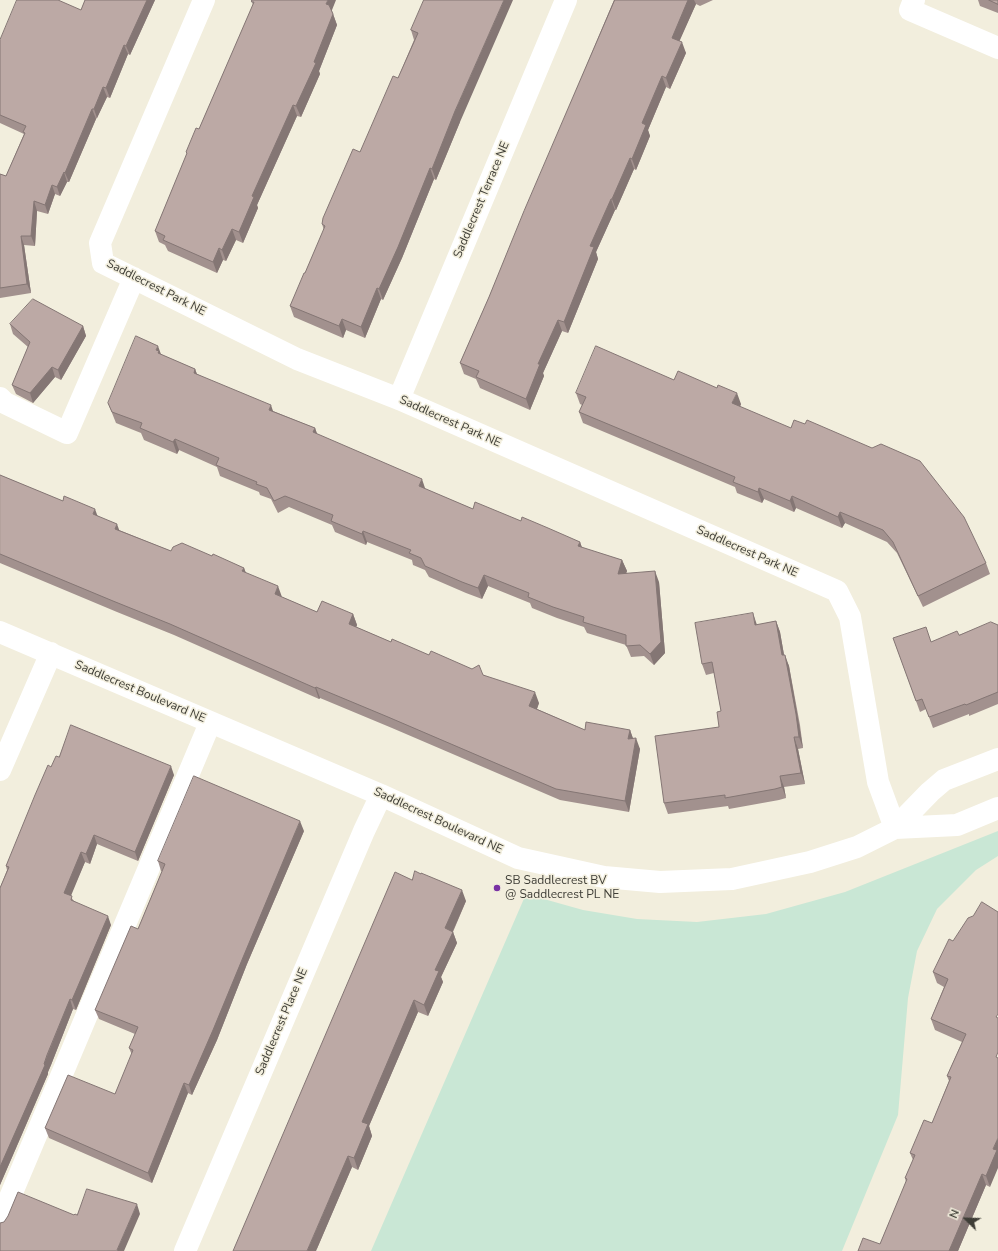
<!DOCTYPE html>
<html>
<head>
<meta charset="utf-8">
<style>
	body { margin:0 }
	#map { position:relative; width:998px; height:1251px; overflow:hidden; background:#f2eedd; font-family:"Nunito Sans",sans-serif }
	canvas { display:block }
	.north { position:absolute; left:946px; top:1199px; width:40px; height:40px; -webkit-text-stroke:3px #f2eedd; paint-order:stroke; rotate:293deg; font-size:11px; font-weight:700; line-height:16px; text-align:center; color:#3e3d36 }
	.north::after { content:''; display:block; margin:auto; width:14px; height:18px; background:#3e3d36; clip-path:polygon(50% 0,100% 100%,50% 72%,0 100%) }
</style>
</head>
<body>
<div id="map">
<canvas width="998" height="1251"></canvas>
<div class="north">N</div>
</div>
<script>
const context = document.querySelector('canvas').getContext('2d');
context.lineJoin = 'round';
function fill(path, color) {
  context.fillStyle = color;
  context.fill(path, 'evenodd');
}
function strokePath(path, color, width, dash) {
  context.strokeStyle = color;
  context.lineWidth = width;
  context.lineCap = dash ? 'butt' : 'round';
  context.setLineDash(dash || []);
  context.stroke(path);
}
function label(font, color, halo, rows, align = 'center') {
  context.font = font + ' "Nunito Sans",sans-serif';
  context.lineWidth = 3;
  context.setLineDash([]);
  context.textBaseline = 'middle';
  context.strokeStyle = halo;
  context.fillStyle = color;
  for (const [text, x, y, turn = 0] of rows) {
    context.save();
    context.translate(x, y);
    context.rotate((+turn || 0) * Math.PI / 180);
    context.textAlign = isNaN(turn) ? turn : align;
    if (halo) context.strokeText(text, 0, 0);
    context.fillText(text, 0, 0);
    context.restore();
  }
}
fill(new Path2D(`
	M 998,831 L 998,856 L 976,870 L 937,909 L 917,951 L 908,998 L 898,1115 L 842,1251 L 371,1251 L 526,894 L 583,910 L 637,919 L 697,922 L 766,914 L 845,892 Z`), '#c9e7d5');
strokePath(new Path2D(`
	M 204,0 L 100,243 L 103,263 L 297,359 L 399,399 L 837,591 L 850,617 L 878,782 L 895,828
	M 914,0 L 910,10 L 998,48
	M 0,398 L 5,403 L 67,433 L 134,278
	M 399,399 L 566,0
	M 0,632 L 381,795 L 518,858 L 604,877 L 660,882 L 732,879 L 810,862 L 857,847 L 895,828 L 930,792 L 944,780 L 998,759
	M 0,770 L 51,653
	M 895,828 L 957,825 L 998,808
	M 0,1221 L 210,723
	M 185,1251 L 364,831 L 381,795`), '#fff', 22);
fill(new Path2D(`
	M 85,0 L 155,0 L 130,55 L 128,54 L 110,98 L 107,97 L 97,118 L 96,119 L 69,182 L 67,182 L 60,196 L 55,194 L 48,214 L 37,211 L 35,246 L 24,245 L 31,293 L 0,298 L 0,174 L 6,176 L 24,134 L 0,123 L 0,40 L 81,10 Z
	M 424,0 L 460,122 L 436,180 L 434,179 L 402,258 L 383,300 L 381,299 L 365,338 L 346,330 L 343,338 L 294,317 L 290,306 L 305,273 L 324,230 L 322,224 L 360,152 L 398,78 L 414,40 L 411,30 Z
	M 614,0 L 713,0 L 700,6 L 696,4 L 679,41 L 686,53 L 670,89 L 666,87 L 648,130 L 650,136 L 636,170 L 634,169 L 616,210 L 615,210 L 596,252 L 598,259 L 568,333 L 562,331 L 543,373 L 544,376 L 530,410 L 480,388 L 476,379 L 464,374 L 460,363 L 489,297 Z
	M 978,0 L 998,0 L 998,13 L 980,6 Z
	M 252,2 L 332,11 L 337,25 L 319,71 L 320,74 L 301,117 L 297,116 L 257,205 L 258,208 L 243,243 L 236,240 L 226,261 L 223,260 L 217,273 L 168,251 L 165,245 L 159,242 L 155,231 L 187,154 L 186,152 L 199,129 L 253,5 Z
	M 10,324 L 83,326 L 86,336 L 61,380 L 55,377 L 33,403 L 16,394 L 12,385 L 28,347 L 13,334 Z
	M 162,355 L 195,369 L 197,374 L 273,411 L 315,428 L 317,434 L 425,489 L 473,509 L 521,521 L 580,542 L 582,548 L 622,560 L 627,571 L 626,573 L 659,582 L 665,653 L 654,665 L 644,656 L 631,657 L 626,645 L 587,633 L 584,627 L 557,618 L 532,608 L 530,603 L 488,586 L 482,599 L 466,593 L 429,577 L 425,570 L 413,565 L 412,560 L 367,542 L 366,545 L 335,532 L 332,525 L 289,507 L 278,513 L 271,499 L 260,495 L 259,492 L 220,476 L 217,467 L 179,450 L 177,454 L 144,440 L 141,433 L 116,423 L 108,403 Z
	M 674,380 L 741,404 L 740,407 L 986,563 L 990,574 L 923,607 L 897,553 L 887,542 L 845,523 L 842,528 L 796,508 L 794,512 L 764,499 L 762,503 L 737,493 L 735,487 L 583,423 L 579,412 L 582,405 L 580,404 L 576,393 Z
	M 0,475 L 98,516 L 119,530 L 171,551 L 212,556 L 244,568 L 246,573 L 282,597 L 317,612 L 353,614 L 357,625 L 356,627 L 391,642 L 429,655 L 483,675 L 539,703 L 537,709 L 585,730 L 630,730 L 633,739 L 640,749 L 629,812 L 560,800 L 392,728 L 320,698 L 319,699 L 174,635 L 117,612 L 0,563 Z
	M 776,621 L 780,632 L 784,655 L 789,666 L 800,725 L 803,748 L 798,749 L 805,784 L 784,787 L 786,798 L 779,800 L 729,809 L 728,806 L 668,814 L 664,803 L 719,727 L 721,711 L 714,673 L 706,675 L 702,664 L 757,625 Z
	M 998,625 L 998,704 L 969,716 L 969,714 L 933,728 L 926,709 L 920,712 L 893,638 L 931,642 Z
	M 59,757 L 174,775 L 138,861 L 97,844 L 90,864 L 85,862 L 70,896 L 74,901 L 111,925 L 76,1010 L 73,1009 L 51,1065 L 48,1072 L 48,1074 L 0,1185 L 0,888 L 7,870 L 6,866 L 51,767 Z
	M 304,831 L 247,964 L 217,1040 L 192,1095 L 188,1093 L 152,1183 L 49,1138 L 45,1128 L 115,1094 L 132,1055 L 129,1048 L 135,1034 L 99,1019 L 95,1010 L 138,929 L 162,871 L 161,871 L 158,861 Z
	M 412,880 L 466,901 L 453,932 L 457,943 L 441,977 L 443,982 L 428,1016 L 418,1012 L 369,1126 L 372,1136 L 358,1170 L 352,1167 L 316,1251 Z
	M 953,941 L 990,1187 L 986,1185 L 958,1251 L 858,1251 L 880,1244 L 906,1182 L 905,1178 L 913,1160 L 910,1153 L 932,1123 L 949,1081 L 947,1076 L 962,1042 L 935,1030 L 931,1019 L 944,987 L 937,983 L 933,972 Z`), '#a2918e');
fill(new Path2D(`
	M 147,0 L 155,0 L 130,55 L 126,46 Z
	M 328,0 L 336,0 L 330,15 L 326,4 Z
	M 504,0 L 513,0 L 460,122 L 436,180 L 432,169 L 455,111 Z
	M 688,0 L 694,0 L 696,4 L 676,49 L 672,38 Z
	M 333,14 L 337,25 L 319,71 L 320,74 L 301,117 L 296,106 Z
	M 682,42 L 686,53 L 670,89 L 666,78 Z
	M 124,45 L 128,54 L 110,98 L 106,88 Z
	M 662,76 L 666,87 L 648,130 L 650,136 L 636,170 L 632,159 L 642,123 Z
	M 103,87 L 107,97 L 97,118 L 94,109 Z
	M 293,105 L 297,116 L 257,205 L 258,208 L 243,243 L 239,232 L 252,196 Z
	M 92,109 L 96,119 L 69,182 L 65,173 Z
	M 630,158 L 634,169 L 616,210 L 612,199 Z
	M 430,168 L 434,179 L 402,258 L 383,300 L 379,289 Z
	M 64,172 L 67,182 L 60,196 L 57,187 Z
	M 52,185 L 55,194 L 48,214 L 45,205 Z
	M 611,199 L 615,210 L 596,252 L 598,259 L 568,333 L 564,322 L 590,246 Z
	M 34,201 L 37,211 L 35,246 L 31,236 Z
	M 232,229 L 236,240 L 226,261 L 222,250 Z
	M 21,236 L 24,245 L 31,293 L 27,284 Z
	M 219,248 L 223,260 L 217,273 L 213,262 Z
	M 377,288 L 381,299 L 365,338 L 361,327 Z
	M 342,319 L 346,330 L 343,338 L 339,326 Z
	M 558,320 L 562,331 L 543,373 L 544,376 L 530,410 L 526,399 L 538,364 Z
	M 83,326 L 86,336 L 61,380 L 58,370 Z
	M 158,346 L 162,357 L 162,359 L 156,350 Z
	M 52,367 L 55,377 L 33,403 L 30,393 Z
	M 195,369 L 199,380 L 194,373 Z
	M 737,393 L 741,404 L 736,415 L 732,403 Z
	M 271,405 L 275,417 L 269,410 Z
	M 315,428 L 319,439 L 313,432 Z
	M 175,439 L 179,450 L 177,454 L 173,442 Z
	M 422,479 L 426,491 L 419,486 Z
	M 759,488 L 764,499 L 762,503 L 758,492 Z
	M 792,496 L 796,508 L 794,512 L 790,501 Z
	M 95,509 L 99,520 L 93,514 Z
	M 840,512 L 845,523 L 842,528 L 838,517 Z
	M 117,524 L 121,535 L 115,529 Z
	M 363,531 L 367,542 L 366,545 L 362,534 Z
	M 580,542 L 584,553 L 578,546 Z
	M 622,560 L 627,571 L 622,585 L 618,574 Z
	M 244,568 L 248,579 L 242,571 Z
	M 655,571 L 659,582 L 665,653 L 654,665 L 650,654 Z
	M 484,575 L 488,586 L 482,599 L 478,588 Z
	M 278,586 L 282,597 L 275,594 Z
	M 753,613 L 757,625 L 759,636 L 755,625 Z
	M 353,614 L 357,625 L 353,635 L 349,624 Z
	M 776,621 L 780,632 L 786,666 L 782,655 Z
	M 785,655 L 789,666 L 803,748 L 799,737 Z
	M 316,687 L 320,698 L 319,699 L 315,688 Z
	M 535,692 L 539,703 L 534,717 L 529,706 Z
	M 630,730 L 634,741 L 628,739 Z
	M 794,737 L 798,749 L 805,784 L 801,773 Z
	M 636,738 L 640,749 L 629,812 L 625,801 Z
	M 171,766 L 174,775 L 138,861 L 135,852 Z
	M 780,776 L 784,787 L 786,798 L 782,787 Z
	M 300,821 L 304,831 L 247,964 L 217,1040 L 192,1095 L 189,1085 Z
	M 94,835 L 97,844 L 90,864 L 86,854 Z
	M 81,852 L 85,862 L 68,903 L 64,893 Z
	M 462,890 L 466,901 L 452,933 L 453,932 L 457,943 L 441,977 L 443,982 L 428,1016 L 424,1005 L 435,970 L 445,928 Z
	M 108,916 L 111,925 L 76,1010 L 72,1000 Z
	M 70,999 L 73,1009 L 51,1065 L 48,1072 L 48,1074 L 0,1185 L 0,1167 L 44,1064 Z
	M 414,1000 L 418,1012 L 369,1126 L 372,1136 L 358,1170 L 354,1158 L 362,1122 Z
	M 184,1083 L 188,1093 L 152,1183 L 148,1173 Z
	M 998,1138 L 998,1168 L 990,1187 L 986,1176 L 993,1149 Z
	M 348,1156 L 352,1167 L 316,1251 L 307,1251 Z
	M 982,1174 L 986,1185 L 958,1251 L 949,1251 Z
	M 137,1204 L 140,1214 L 124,1251 L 118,1251 L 117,1250 Z`), '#847674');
const building = new Path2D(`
	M 17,0 L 58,0 L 81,10 L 85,0 L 147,0 L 126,46 L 124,45 L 106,88 L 103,87 L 94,109 L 92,109 L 65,173 L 64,172 L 57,187 L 52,185 L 45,205 L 34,201 L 31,236 L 21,236 L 27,284 L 0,288 L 0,174 L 6,176 L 25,133 L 23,132 L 26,126 L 0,115 L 0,40 Z
	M 252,0 L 328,0 L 326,4 L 329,5 L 333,14 L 314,62 L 316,63 L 296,106 L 293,105 L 252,196 L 254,197 L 239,232 L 232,229 L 222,250 L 219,248 L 213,262 L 163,240 L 165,236 L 155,231 L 187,153 L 186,152 L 196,128 L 199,129 L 254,2 L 252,2 Z
	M 424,0 L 504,0 L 455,111 L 432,169 L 430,168 L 398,247 L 379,289 L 377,288 L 361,327 L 342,319 L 339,326 L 290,306 L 304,273 L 305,273 L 325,226 L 322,224 L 323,218 L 353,149 L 360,152 L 393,76 L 398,78 L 418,33 L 411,30 Z
	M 615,0 L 688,0 L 672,38 L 682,42 L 666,78 L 662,76 L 642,123 L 646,125 L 632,159 L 630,158 L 612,199 L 611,199 L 590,246 L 594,247 L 564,322 L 558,320 L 538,364 L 540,364 L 526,399 L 476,377 L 479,371 L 460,363 L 489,297 L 524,211 Z
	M 989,0 L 998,0 L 998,4 Z
	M 33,299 L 83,326 L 58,370 L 52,367 L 30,393 L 12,385 L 30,342 L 10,324 Z
	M 136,336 L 158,346 L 156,350 L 159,351 L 158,353 L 195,369 L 194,373 L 271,405 L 269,410 L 315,428 L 313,432 L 422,479 L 419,486 L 473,509 L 475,502 L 521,521 L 522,517 L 548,528 L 580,542 L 578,546 L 622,560 L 618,574 L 655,571 L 661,642 L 650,654 L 640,645 L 626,646 L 626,635 L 583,622 L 584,617 L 553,607 L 528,597 L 529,593 L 484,575 L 478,588 L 462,582 L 425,566 L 421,558 L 409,553 L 411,550 L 363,531 L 362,534 L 331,521 L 333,515 L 285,496 L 274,501 L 267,488 L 256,484 L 257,482 L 216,465 L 219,458 L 175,439 L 173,442 L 140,428 L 142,423 L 112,412 L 108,403 Z
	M 596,346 L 674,380 L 678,371 L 717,388 L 718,385 L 737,393 L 732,403 L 791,428 L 794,420 L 805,424 L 807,420 L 872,448 L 881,444 L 920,461 L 964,517 L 986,563 L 918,596 L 893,542 L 883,530 L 840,512 L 838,517 L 792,496 L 790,501 L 759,488 L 758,492 L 733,482 L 735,477 L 579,412 L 586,397 L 576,393 Z
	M 0,475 L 63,501 L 64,496 L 95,509 L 93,514 L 117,524 L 115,529 L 171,551 L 173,547 L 182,543 L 212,556 L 213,554 L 244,568 L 242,571 L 278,586 L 275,594 L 317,612 L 322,601 L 353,614 L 349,624 L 391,642 L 392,639 L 429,655 L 431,651 L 472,669 L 479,665 L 483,675 L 535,692 L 529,706 L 585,730 L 586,722 L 630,730 L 628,739 L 636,738 L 625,801 L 556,789 L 388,717 L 316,687 L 315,688 L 170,624 L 113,601 L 0,554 Z
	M 753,613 L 755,625 L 776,621 L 782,655 L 785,655 L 796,714 L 799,737 L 794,737 L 801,773 L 780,776 L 782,787 L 775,789 L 725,798 L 725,795 L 664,803 L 655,736 L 719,727 L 717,712 L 721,711 L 712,662 L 702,664 L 695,623 Z
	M 991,622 L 998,625 L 998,692 L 966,705 L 965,704 L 929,717 L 922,699 L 916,701 L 893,638 L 926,627 L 931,642 L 957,631 L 959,635 Z
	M 71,725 L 171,766 L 135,852 L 94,835 L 86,854 L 81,852 L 64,893 L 72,896 L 71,900 L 108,916 L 72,1000 L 70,999 L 47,1055 L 44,1064 L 45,1065 L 0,1167 L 0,888 L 9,867 L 6,866 L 35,795 L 48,765 L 51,767 L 56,756 L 59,757 Z
	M 194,776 L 300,821 L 244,955 L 213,1030 L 189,1085 L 184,1083 L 148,1173 L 45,1128 L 68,1075 L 115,1094 L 133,1050 L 129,1048 L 138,1027 L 95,1010 L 131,926 L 138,929 L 165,864 L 158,861 Z
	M 415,871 L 421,874 L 421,873 L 462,890 L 445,928 L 453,932 L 435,970 L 439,971 L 424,1005 L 414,1000 L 362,1122 L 368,1124 L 354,1158 L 348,1156 L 307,1251 L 233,1251 L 395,872 L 412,880 Z
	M 982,902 L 998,912 L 998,1014 L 996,1017 L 998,1018 L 998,1052 L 996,1057 L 998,1058 L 998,1138 L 993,1149 L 997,1150 L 986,1176 L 982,1174 L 949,1251 L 858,1251 L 863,1238 L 880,1244 L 907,1179 L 905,1178 L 915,1155 L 910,1153 L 924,1120 L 932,1123 L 951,1077 L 947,1076 L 966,1034 L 931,1019 L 948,979 L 933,972 L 949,939 L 953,941 L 968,918 L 973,916 Z
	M 87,1189 L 137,1204 L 117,1250 L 120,1251 L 0,1251 L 0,1223 L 4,1222 L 8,1216 L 18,1192 L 74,1215 L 75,1214 L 77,1215 Z`);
fill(building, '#bca9a5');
strokePath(building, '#847674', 1);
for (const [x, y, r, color] of [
	[497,888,4,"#7931a4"]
]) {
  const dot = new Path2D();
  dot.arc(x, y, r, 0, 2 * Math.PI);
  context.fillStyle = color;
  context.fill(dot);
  strokePath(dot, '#f2eedd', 1.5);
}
label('12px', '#3e3d36', '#f2eedd', [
	["Saddlecrest Terrace NE",482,200,-67],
	["Saddlecrest Park NE",156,288,27],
	["Saddlecrest Park NE",450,422,24],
	["Saddlecrest Park NE",747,552,24],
	["Saddlecrest Boulevard NE",140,692,23],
	["Saddlecrest Boulevard NE",438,821,25],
	["Saddlecrest Place NE",282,1022,-67]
]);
label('12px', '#3e3d36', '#f2eedd', [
	["SB Saddlecrest BV",505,881],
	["@ Saddlecrest PL NE",505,895]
], 'left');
</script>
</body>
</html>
